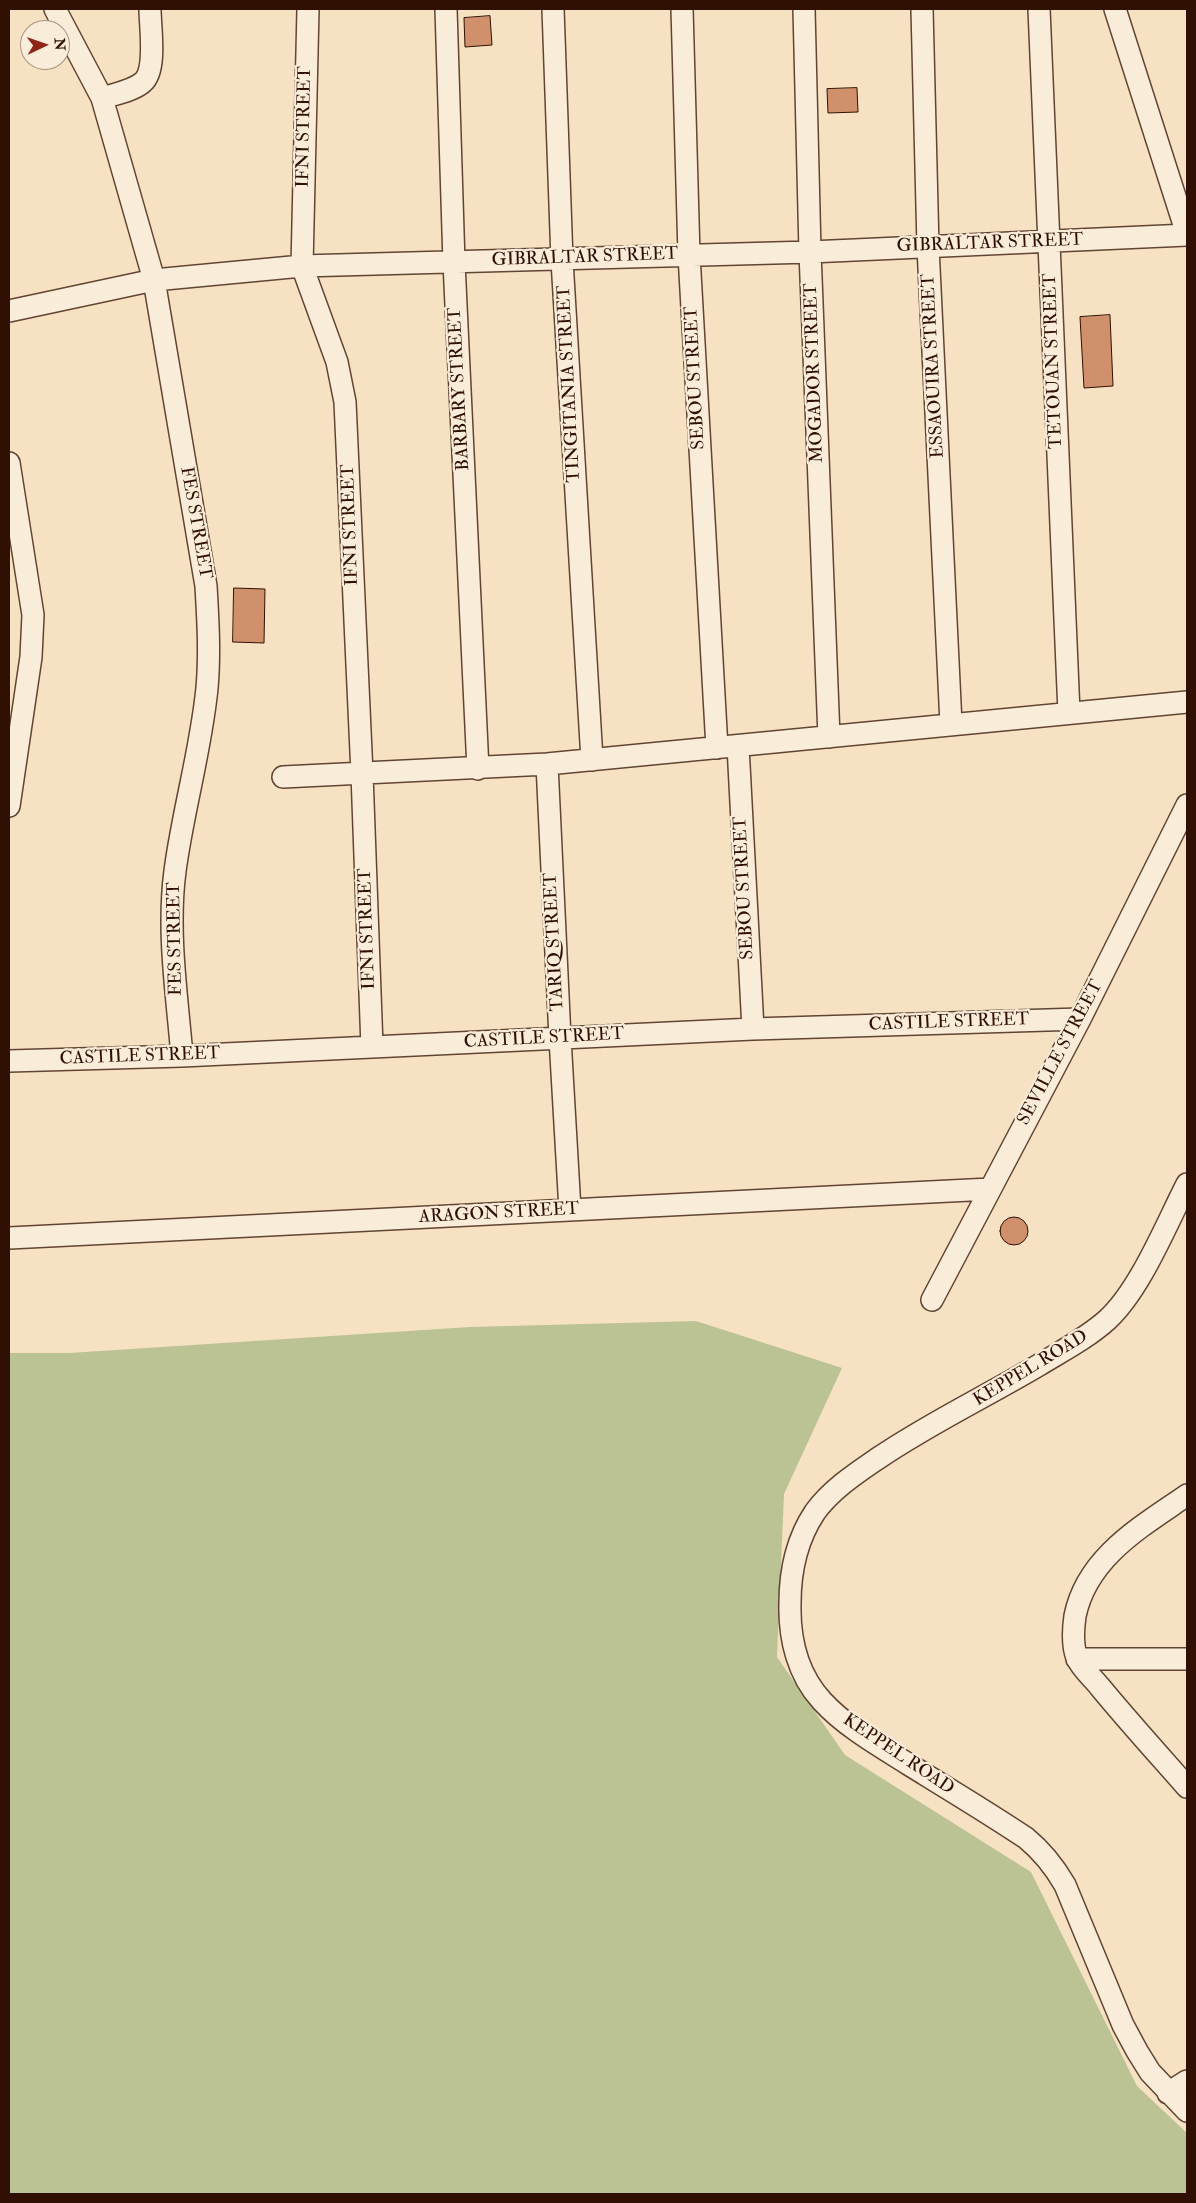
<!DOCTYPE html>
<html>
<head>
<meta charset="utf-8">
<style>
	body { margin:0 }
	#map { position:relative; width:1196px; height:2203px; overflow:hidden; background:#f6e2c3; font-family:"IM FELL Double Pica",serif }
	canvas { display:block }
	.frame { position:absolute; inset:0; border:10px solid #301002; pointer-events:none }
	.north { position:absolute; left:20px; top:20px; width:50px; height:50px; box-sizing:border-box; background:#f9ecd8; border:1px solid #a99482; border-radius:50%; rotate:87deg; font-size:14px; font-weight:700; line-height:20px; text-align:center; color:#301002 }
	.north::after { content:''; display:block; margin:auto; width:18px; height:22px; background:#8f2418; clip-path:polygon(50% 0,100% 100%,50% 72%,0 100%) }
</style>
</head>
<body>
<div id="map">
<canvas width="1196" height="2203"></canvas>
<div class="frame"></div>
<div class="north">N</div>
</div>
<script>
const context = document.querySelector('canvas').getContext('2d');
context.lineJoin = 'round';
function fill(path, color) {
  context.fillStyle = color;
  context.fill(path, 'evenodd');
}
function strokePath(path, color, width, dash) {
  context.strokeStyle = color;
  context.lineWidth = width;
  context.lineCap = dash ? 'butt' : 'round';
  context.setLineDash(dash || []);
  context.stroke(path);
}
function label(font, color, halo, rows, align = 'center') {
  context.font = font + ' "IM FELL Double Pica",serif';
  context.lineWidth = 4.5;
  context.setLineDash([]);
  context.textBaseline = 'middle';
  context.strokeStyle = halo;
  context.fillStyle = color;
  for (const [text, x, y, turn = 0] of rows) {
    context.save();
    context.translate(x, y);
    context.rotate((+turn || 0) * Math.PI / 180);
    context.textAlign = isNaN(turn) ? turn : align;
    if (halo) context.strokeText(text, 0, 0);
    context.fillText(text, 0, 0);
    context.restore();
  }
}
fill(new Path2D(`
	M 696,1321 L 842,1368 L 784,1494 L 777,1657 L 845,1755 L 1031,1872 L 1137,2086 L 1187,2133 L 1187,2194 L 9,2194 L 9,1353 L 69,1353 L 470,1327 Z`), '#bbc395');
const building = new Path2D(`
	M 490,16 L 492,45 L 465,47 L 464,18 Z
	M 857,88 L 858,112 L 828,113 L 827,89 Z
	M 1110,315 L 1113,386 L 1084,388 L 1080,317 Z
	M 234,588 L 265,589 L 264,643 L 233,642 Z
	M1000 1231a14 14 0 1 1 28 0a14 14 0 1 1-28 0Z`);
fill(building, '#d0906b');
strokePath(building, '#301002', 1);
const minor = new Path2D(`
	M 55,9 L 102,98 L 154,280 L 206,586 C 208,620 210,654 207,688 C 201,750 183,810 175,871 C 167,932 177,995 182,1056
	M 308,9 L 302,266 L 337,362 L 345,402 L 362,774 L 372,1047
	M 446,9 L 454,263 L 478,769
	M 553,9 L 562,260 L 592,760
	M 682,9 L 689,255 L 717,748
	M 804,9 L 810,252 L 829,737
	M 922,9 L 928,247 L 951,724
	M 1039,9 L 1069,713
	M 1115,9 L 1187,234
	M 102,98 C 114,94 133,91 143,82 C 157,70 150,27 150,9
	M 9,311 L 154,280 L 302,266 L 810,252 L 1187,235
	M 9,463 L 33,615 L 31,657 L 9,806
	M 738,746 L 753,1029
	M 547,764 L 560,1038 L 570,1210
	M 283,777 L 547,764 L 1187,702
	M 9,1061 L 182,1056 L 753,1029 L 1080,1019
	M 1187,1184 C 1166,1225 1140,1290 1107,1320 C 1087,1338 1062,1351 1039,1365 C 985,1397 928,1424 877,1459 C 855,1474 831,1490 815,1512 C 797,1539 790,1571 790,1603 C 789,1639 798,1675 822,1701 C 846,1727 878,1745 908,1764 C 947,1788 987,1812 1026,1838 C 1043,1852 1054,1866 1065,1885 L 1123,2025 L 1137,2051 L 1150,2072 L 1187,2111
	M 9,1238 L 990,1189
	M 932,1300 L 1080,1019 L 1187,805
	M 1187,1495 C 1141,1527 1087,1557 1075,1616 C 1073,1630 1072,1645 1077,1658 C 1081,1668 1093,1678 1100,1687 C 1128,1721 1158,1754 1187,1787
	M 1077,1659 L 1187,1659
	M 1168,2093 L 1187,2081`);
strokePath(minor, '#624432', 24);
strokePath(minor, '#f9ecd8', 21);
label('18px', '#301002', '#f9ecd8', [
	["IFNI STREET",305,127,-89],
	["GIBRALTAR STREET",990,244,-2],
	["GIBRALTAR STREET",585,258,-2],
	["TETOUAN STREET",1054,361,-92],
	["ESSAOUIRA STREET",934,366,-93],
	["MOGADOR STREET",815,373,-92],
	["SEBOU STREET",696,378,-93],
	["TINGITANIA STREET",570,384,-93],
	["BARBARY STREET",460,389,-93],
	["FES STREET",195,523,80],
	["IFNI STREET",351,525,-92],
	["SEBOU STREET",745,888,-93],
	["IFNI STREET",368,929,-92],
	["FES STREET",176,939,-91],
	["TARIQ STREET",555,942,-93],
	["CASTILE STREET",949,1023,-2],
	["CASTILE STREET",544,1039,-3],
	["SEVILLE STREET",1061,1053,-62],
	["CASTILE STREET",140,1057,-2],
	["ARAGON STREET",499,1214,-3],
	["KEPPEL ROAD",1031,1369,-31],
	["KEPPEL ROAD",898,1755,34]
]);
</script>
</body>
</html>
